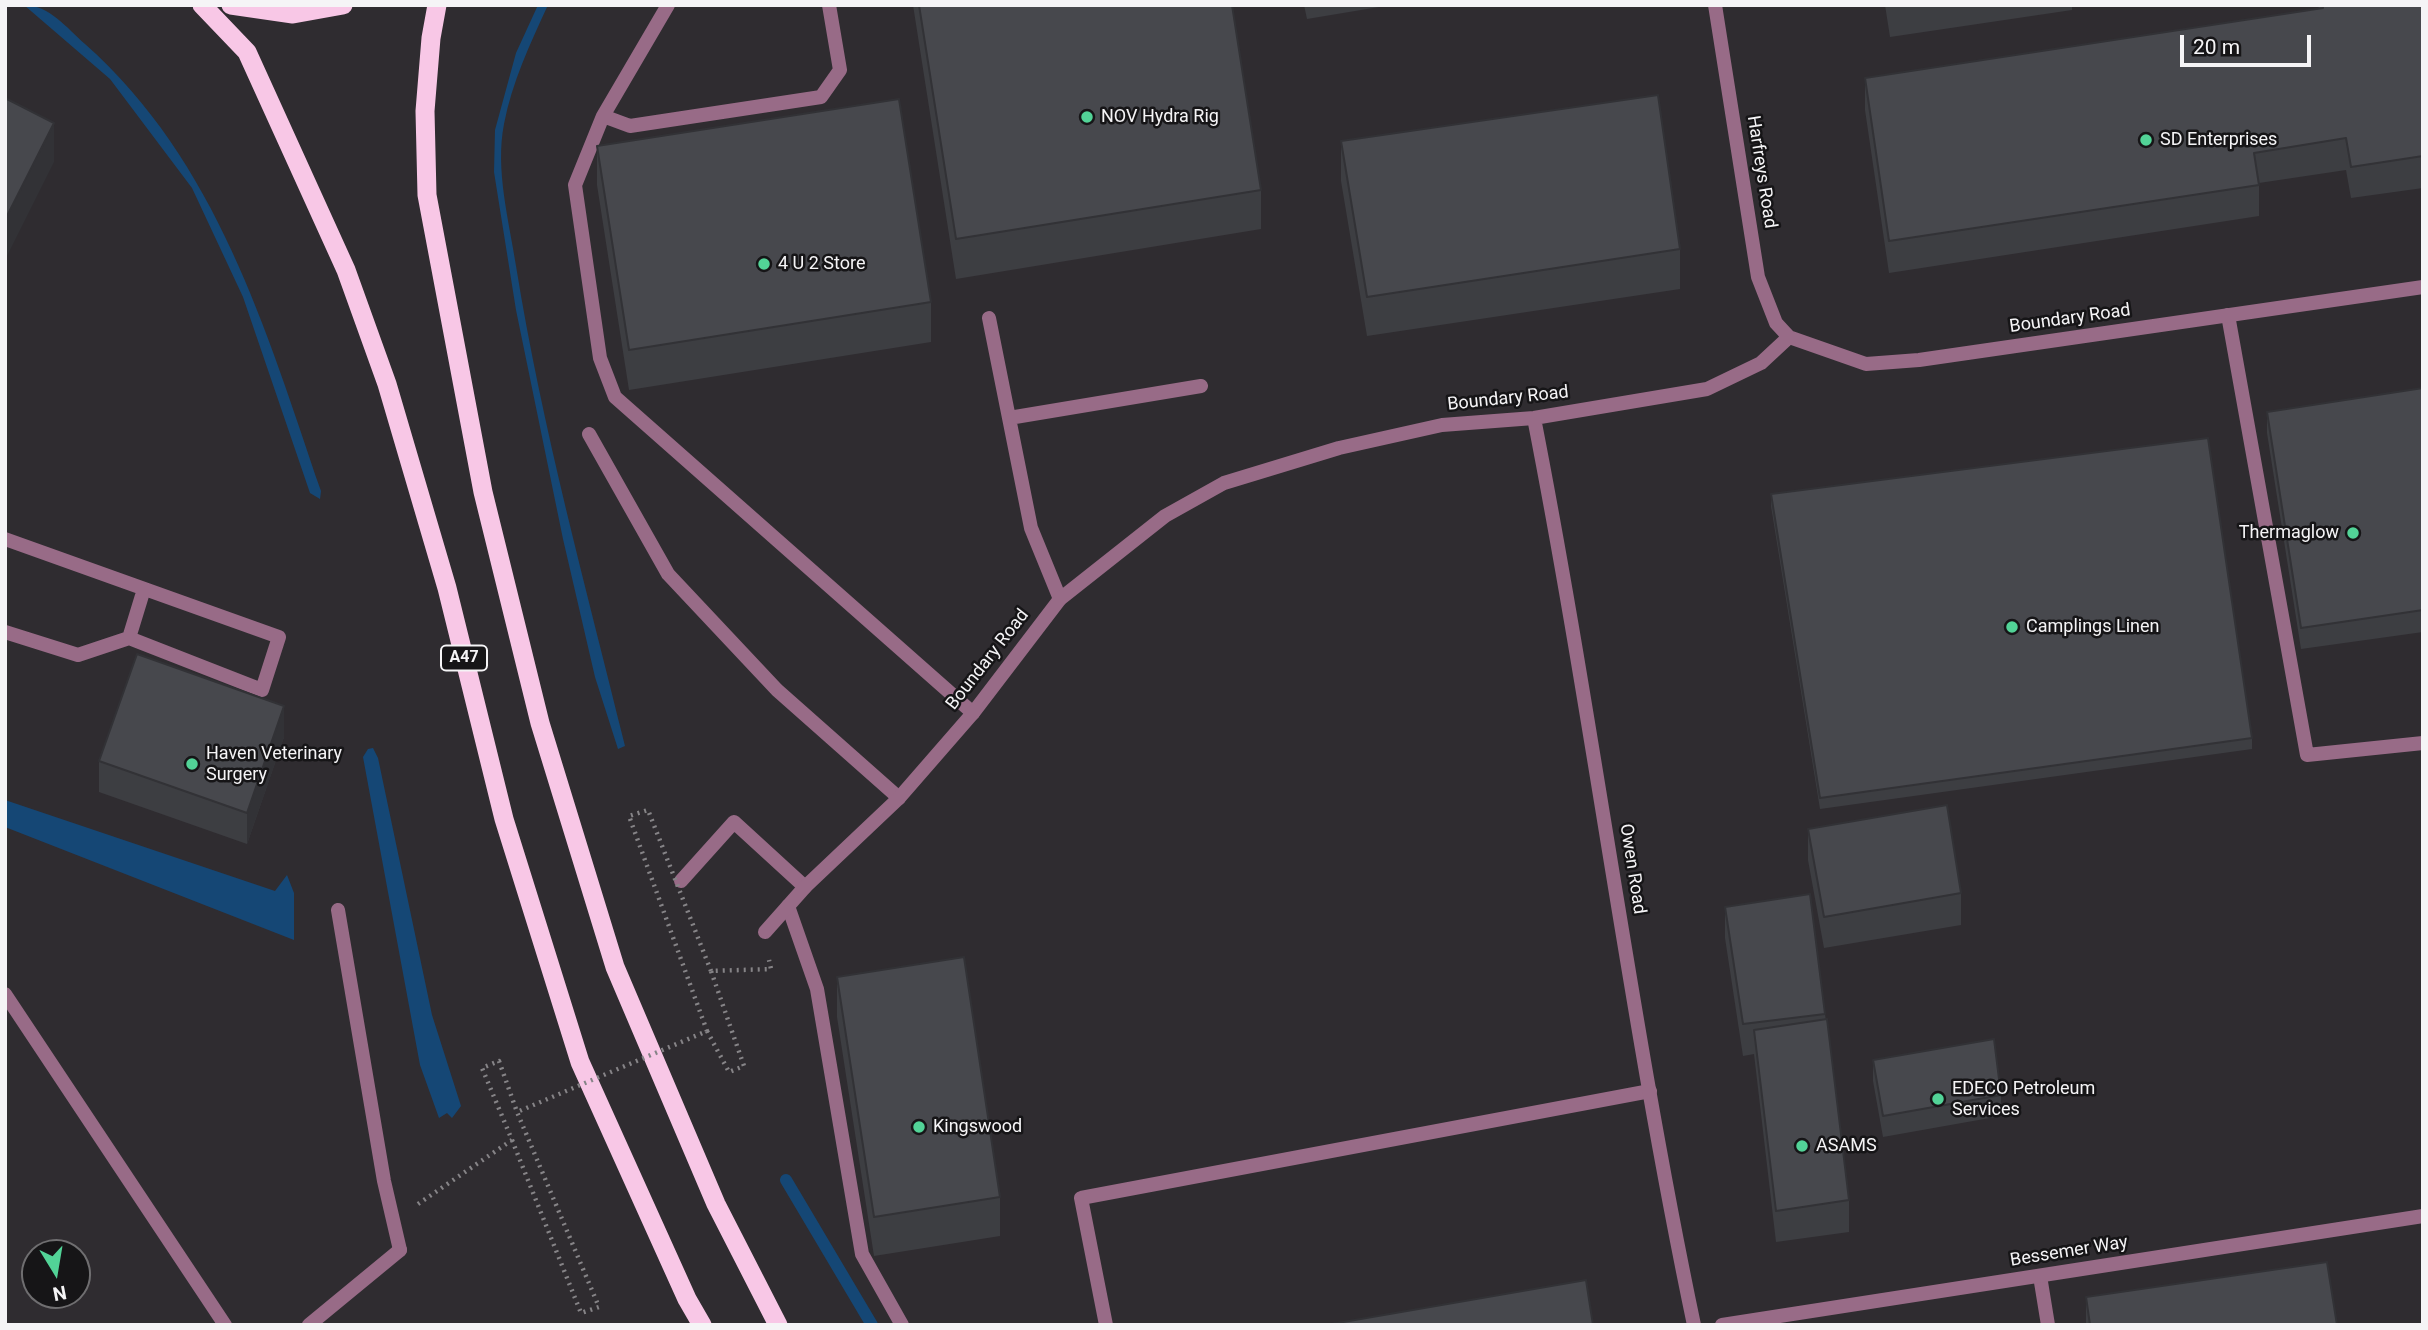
<!DOCTYPE html>
<html>
<head>
<meta charset="utf-8">
<style>
	body { margin:0 }
	#map { position:relative; width:2428px; height:1330px; overflow:hidden; background:#2f2c30; font-family:Roboto,sans-serif }
	canvas { display:block }
	.frame { position:absolute; inset:0; border:7px solid #f5f4f6; pointer-events:none }
	.north { position:absolute; left:21px; top:1239px; width:70px; height:70px; box-sizing:border-box; background:#161517; border:2px solid #6f6e70; border-radius:50%; rotate:169deg; font-size:19px; font-weight:700; line-height:28px; text-align:center; color:#f5f4f6 }
	.north::after { content:''; display:block; margin:auto; width:24px; height:32px; background:#52d397; clip-path:polygon(50% 0,100% 100%,50% 72%,0 100%) }
	.scale { position:absolute; left:2180px; top:35px; width:131px; height:32px; box-sizing:border-box; border:4px solid #f5f4f6; border-top:0; padding-left:9px; font-size:21px; line-height:24px; white-space:nowrap; color:#f5f4f6; -webkit-text-stroke:5px #161517; paint-order:stroke }
</style>
</head>
<body>
<div id="map">
<canvas width="2428" height="1330"></canvas>
<div class="frame"></div>
<div class="north">N</div>
<div class="scale">20 m</div>
</div>
<script>
const context = document.querySelector('canvas').getContext('2d');
context.lineJoin = 'round';
function fill(path, color) {
  context.fillStyle = color;
  context.fill(path, 'evenodd');
}
function strokePath(path, color, width, dash) {
  context.strokeStyle = color;
  context.lineWidth = width;
  context.lineCap = dash ? 'butt' : 'round';
  context.setLineDash(dash || []);
  context.stroke(path);
}
function label(font, color, halo, rows, align = 'center') {
  context.font = font + ' Roboto,sans-serif';
  context.lineWidth = 5;
  context.setLineDash([]);
  context.textBaseline = 'middle';
  context.strokeStyle = halo;
  context.fillStyle = color;
  for (const [text, x, y, turn = 0] of rows) {
    context.save();
    context.translate(x, y);
    context.rotate((+turn || 0) * Math.PI / 180);
    context.textAlign = isNaN(turn) ? turn : align;
    if (halo) context.strokeText(text, 0, 0);
    context.fillText(text, 0, 0);
    context.restore();
  }
}
fill(new Path2D(`
	M 24,5 C 49,5 67,28 85,44 C 217,161 266,330 321,491 L 320,499 L 310,493 L 243,297 L 192,188 L 110,79 Z
	M 538,5 L 548,5 C 530,44 512,82 504,124 C 495,170 509,220 516,266 C 542,428 586,587 625,746 L 618,749 L 595,677 L 563,539 L 516,310 L 494,172 L 495,130 L 516,53 Z
	M 373,748 L 378,758 L 432,1015 L 461,1106 L 452,1118 L 447,1113 L 439,1118 L 420,1065 L 363,757 L 368,749 Z
	M 5,800 L 275,891 L 287,875 L 294,893 L 294,940 L 5,827 Z`), '#154775');
strokePath(new Path2D(`
	M 786,1180 L 872,1325`), '#154775', 12);
strokePath(new Path2D(`
	M 707,1031 L 729,1072 L 744,1066 L 711,971 L 771,969 L 769,960
	M 418,1204 L 512,1140 L 482,1068 L 499,1061 L 517,1112`), '#868487', 4.5, [2, 5]);
strokePath(new Path2D(`
	M 668,5 L 603,116 L 575,185 L 600,358 L 615,397 L 973,713
	M 603,116 L 630,126 L 821,97 L 840,70 L 829,5
	M 2228,315 L 2307,755 L 2423,743
	M 989,318 L 1009,418
	M 589,434 L 668,574 L 777,690 L 899,798
	M 5,539 L 279,637 L 262,690 L 129,638 L 78,655 L 5,632
	M 1060,599 L 1031,528 L 1009,418 L 1201,386
	M 129,638 L 144,589
	M 681,881 L 734,822 L 805,887
	M 788,906 L 817,989 L 862,1254 L 902,1325
	M 338,910 L 384,1181 L 400,1250
	M 5,994 L 225,1325
	M 2040,1276 L 2048,1325
	M 1106,1325 L 1081,1198 L 1650,1091`), '#986b87', 14);
strokePath(new Path2D(`
	M 1715,5 L 1758,277 L 1776,323 L 1789,337 L 1866,364 L 1919,360 L 2423,287
	M 1534,418 C 1593,720 1631,1025 1694,1325
	M 765,932 L 805,887 L 899,798 L 973,713 L 1060,599 L 1165,516 L 1224,483 L 1339,448 L 1442,425 L 1534,418 L 1707,389 L 1761,363 L 1789,337
	M 309,1325 L 400,1250
	M 1722,1325 L 2423,1216`), '#986b87', 14);
strokePath(new Path2D(`
	M 202,5 L 247,52 L 346,270 L 387,384 L 447,588 L 504,819 L 580,1062 L 687,1299 L 702,1325
	M 231,5 L 293,14 L 343,5
	M 437,5 L 431,38 L 425,111 L 427,195 L 483,492 L 540,723 L 615,967 L 716,1204 L 778,1325`), '#f8c7e6', 19);
strokePath(new Path2D(`
	M 512,1140 L 581,1313 L 599,1307 L 517,1112 L 707,1031 L 629,816 L 648,810 L 711,971`), '#868487', 4.5, [2, 5]);
fill(new Path2D(`
	M 913,5 L 1232,5 L 1261,190 L 1261,229 L 956,279 Z
	M 1304,5 L 1391,5 L 1307,19 Z
	M 1885,5 L 2072,5 L 2072,10 L 1890,37 Z
	M 2318,5 L 2423,5 L 2423,188 L 2351,198 L 2346,170 L 2259,183 L 2259,216 L 1889,273 L 1865,110 L 1865,78 L 2319,9 Z
	M 1341,141 L 1680,249 L 1680,289 L 1367,336 L 1341,181 Z
	M 597,146 L 931,302 L 931,342 L 629,390 L 597,185 Z
	M 2423,388 L 2423,632 L 2301,649 L 2267,433 L 2267,412 Z
	M 1771,494 L 2252,738 L 2252,749 L 1820,809 L 1771,506 Z
	M 284,737 L 247,844 L 99,792 L 99,761 Z
	M 1808,829 L 1961,893 L 1961,925 L 1824,948 L 1808,860 Z
	M 1725,907 L 1825,1014 L 1849,1200 L 1849,1232 L 1776,1242 L 1754,1054 L 1743,1056 L 1725,938 Z
	M 837,977 L 1000,1197 L 1000,1236 L 874,1256 L 837,1017 Z
	M 1873,1060 L 2001,1095 L 2001,1116 L 1883,1137 L 1873,1081 Z
	M 2086,1297 L 2337,1325 L 2086,1325 Z`), '#3d3e42');
fill(new Path2D(`
	M 54,123 L 54,162 L 5,260 L 5,220 Z
	M 284,706 L 284,737 L 247,844 L 247,813 Z`), '#323236');
const building = new Path2D(`
	M 919,5 L 1232,5 L 1261,190 L 956,239 Z
	M 2323,5 L 2423,5 L 2423,156 L 2351,167 L 2346,138 L 2254,153 L 2259,185 L 1889,241 L 1865,78 L 2323,8 Z
	M 1658,95 L 1680,249 L 1367,297 L 1341,141 Z
	M 5,98 L 54,123 L 5,220 Z
	M 899,99 L 931,302 L 629,350 L 597,146 Z
	M 2423,388 L 2423,610 L 2301,628 L 2267,412 Z
	M 2208,438 L 2252,738 L 1820,798 L 1771,494 Z
	M 137,654 L 284,706 L 247,813 L 99,761 Z
	M 1947,805 L 1961,893 L 1824,917 L 1808,829 Z
	M 1810,894 L 1825,1014 L 1743,1024 L 1725,907 Z
	M 964,957 L 1000,1197 L 874,1217 L 837,977 Z
	M 1827,1019 L 1849,1200 L 1776,1211 L 1754,1030 Z
	M 1994,1039 L 2001,1095 L 1883,1116 L 1873,1060 Z
	M 2327,1262 L 2337,1325 L 2090,1325 L 2086,1297 Z
	M 1586,1280 L 1593,1325 L 1326,1325 Z`);
fill(building, '#47484d');
strokePath(building, '#323236', 2);
for (const [x, y, r, color] of [
	[1087,117,7,"#52d397"],
	[2146,140,7,"#52d397"],
	[764,264,7,"#52d397"],
	[2353,533,7,"#52d397"],
	[2012,627,7,"#52d397"],
	[192,764,7,"#52d397"],
	[1938,1099,7,"#52d397"],
	[919,1127,7,"#52d397"],
	[1802,1146,7,"#52d397"]
]) {
  const dot = new Path2D();
  dot.arc(x, y, r, 0, 2 * Math.PI);
  context.fillStyle = color;
  context.fill(dot);
  strokePath(dot, '#161517', 2.5);
}
for (const [x, y, w] of [
	[464,658,46]
]) {
  const box = new Path2D();
  box.roundRect(x - w / 2, y - 12.5, w, 25, 5);
  context.fillStyle = '#161517';
  context.fill(box);
  strokePath(box, '#f5f4f6', 2);
}
label('bold 16px', '#f5f4f6', null, [
	["A47",464,658]
]);
label('18px', '#f5f4f6', '#161517', [
	["NOV Hydra Rig",1101,117],
	["SD Enterprises",2160,140],
	["4 U 2 Store",778,264],
	["Thermaglow",2339,533,"right"],
	["Camplings Linen",2026,627],
	["Haven Veterinary",206,754],
	["Surgery",206,775],
	["EDECO Petroleum",1952,1089],
	["Services",1952,1110],
	["Kingswood",933,1127],
	["ASAMS",1816,1146]
], 'left');
label('18px', '#f5f4f6', '#161517', [
	["Harfreys Road",1761,172,81],
	["Boundary Road",2070,319,-8],
	["Boundary Road",1508,399,-6],
	["Boundary Road",988,660,-52],
	["Owen Road",1632,869,81],
	["Bessemer Way",2069,1252,-9]
]);
</script>
</body>
</html>
